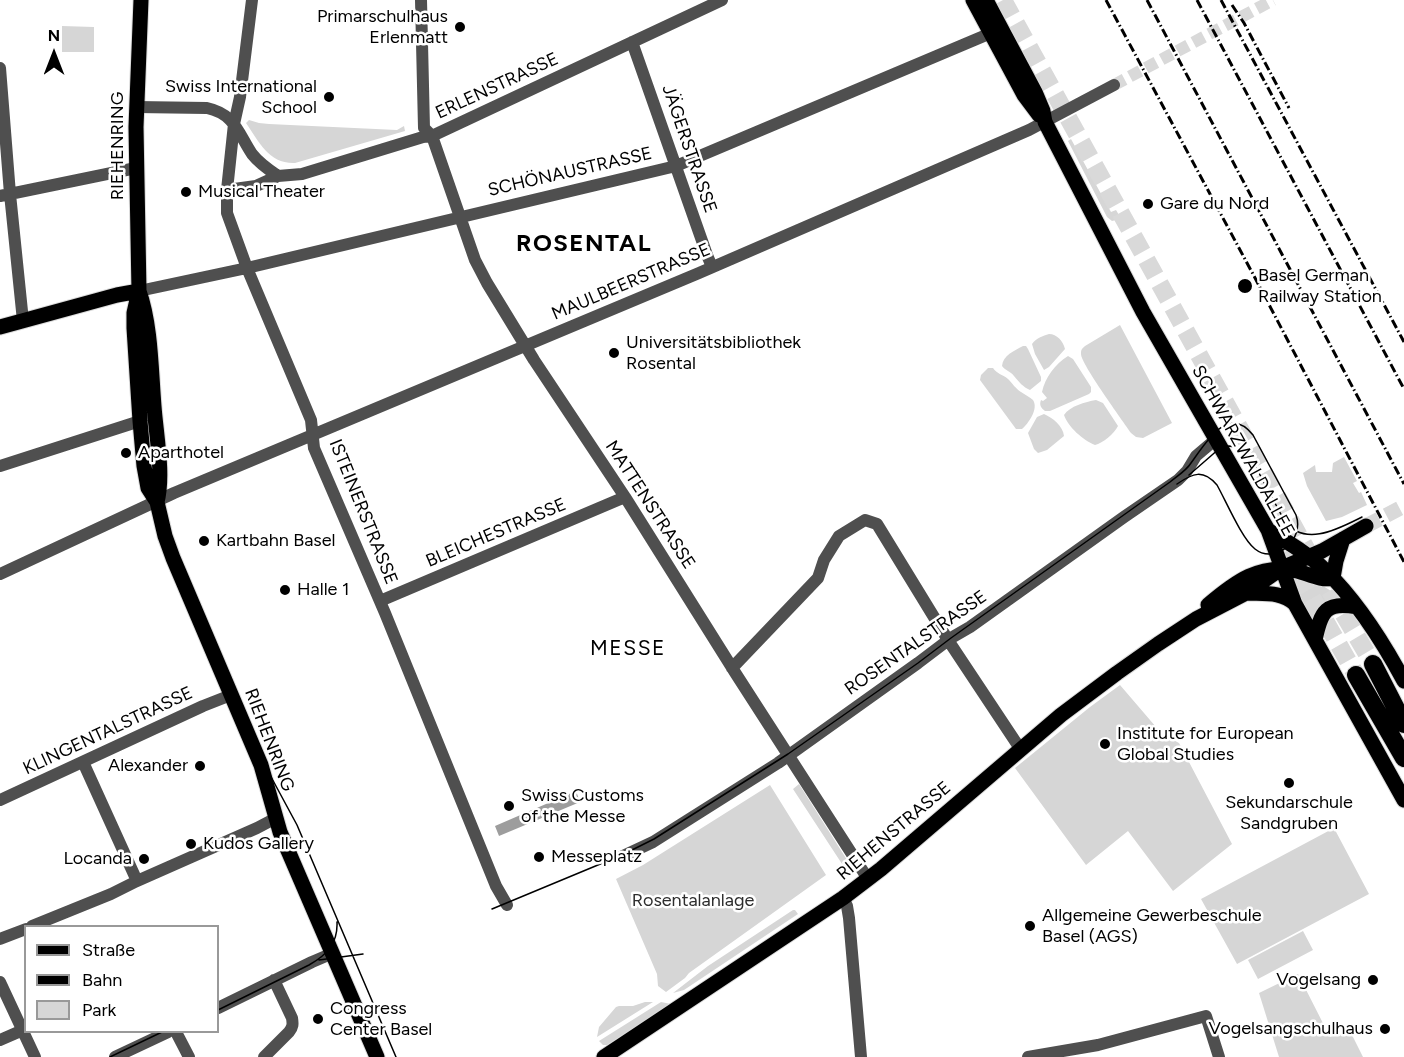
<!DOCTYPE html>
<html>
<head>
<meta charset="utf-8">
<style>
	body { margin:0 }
	#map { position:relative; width:1404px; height:1057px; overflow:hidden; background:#fff; font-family:Figtree,sans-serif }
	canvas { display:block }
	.legend { position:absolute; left:24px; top:925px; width:195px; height:108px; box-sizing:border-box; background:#fff; border:2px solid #999; margin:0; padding:8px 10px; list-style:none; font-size:18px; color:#000 }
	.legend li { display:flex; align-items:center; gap:12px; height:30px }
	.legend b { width:30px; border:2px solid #999 }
	.north { position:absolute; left:24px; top:24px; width:60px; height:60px; -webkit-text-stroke:4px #fff; paint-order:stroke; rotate:0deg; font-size:16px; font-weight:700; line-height:24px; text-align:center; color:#000 }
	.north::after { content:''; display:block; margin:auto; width:21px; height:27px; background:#000; clip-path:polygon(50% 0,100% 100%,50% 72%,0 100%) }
</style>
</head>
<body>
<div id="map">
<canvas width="1404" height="1057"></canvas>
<ul class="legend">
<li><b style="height:8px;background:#000"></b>Straße</li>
<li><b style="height:8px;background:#000"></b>Bahn</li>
<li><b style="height:16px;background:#d6d6d6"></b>Park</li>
</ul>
<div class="north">N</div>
</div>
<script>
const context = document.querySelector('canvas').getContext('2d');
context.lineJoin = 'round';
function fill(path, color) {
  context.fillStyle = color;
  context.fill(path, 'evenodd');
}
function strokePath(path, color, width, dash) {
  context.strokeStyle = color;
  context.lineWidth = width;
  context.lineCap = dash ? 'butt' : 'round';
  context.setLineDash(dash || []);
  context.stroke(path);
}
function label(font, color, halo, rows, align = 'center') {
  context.font = font + ' Figtree,sans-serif';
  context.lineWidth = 5;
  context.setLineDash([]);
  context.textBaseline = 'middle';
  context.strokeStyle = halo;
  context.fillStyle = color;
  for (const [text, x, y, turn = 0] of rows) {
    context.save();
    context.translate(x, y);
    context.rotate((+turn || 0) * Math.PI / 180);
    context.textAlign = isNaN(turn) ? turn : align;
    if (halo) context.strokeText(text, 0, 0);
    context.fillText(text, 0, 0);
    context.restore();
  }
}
fill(new Path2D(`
	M 62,26 L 94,27 L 94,52 L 62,52 Z
	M 249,120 L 259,123 L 269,124 L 397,130 L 404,126 L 405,131 L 295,163 C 269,164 259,142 246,123 Z
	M 1071,139 L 1111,212 L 1116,210 L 1119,215 L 1116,220 L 1112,221 L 1107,217 L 1068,141 Z
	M 1120,325 L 1172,423 L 1143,438 L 1136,437 L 1131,433 C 1123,421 1081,364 1081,354 C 1081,349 1082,349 1085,346 Z
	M 1049,334 C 1057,334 1063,341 1065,349 L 1049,367 L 1044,370 L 1035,354 L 1032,344 C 1036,338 1043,336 1049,334 Z
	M 1023,346 L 1026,346 L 1028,349 L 1041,377 L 1041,381 L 1030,390 C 1023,387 1019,382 1014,376 C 1010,371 1006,371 1002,366 C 1003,355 1014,351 1023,346 Z
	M 1068,356 L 1073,359 L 1091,387 L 1091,392 L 1089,394 L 1050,411 L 1045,411 C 1041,408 1039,405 1041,400 L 1043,401 L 1047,398 L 1042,392 C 1045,378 1055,364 1068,356 Z
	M 988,368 L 993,368 C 997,374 1002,374 1008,379 C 1012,383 1016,389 1021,392 C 1025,395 1030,397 1033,400 C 1039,409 1028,424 1022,429 L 1016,429 L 980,380 L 981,375 Z
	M 1096,400 L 1103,403 L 1118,426 C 1114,434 1103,443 1095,445 C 1083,440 1068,427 1064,415 C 1070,406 1085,402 1096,400 Z
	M 1044,414 C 1053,418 1063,426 1064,436 L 1047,450 L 1038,453 L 1034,449 L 1028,433 L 1037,417 Z
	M 1344,457 L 1357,481 L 1353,483 L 1359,493 L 1361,492 L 1367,505 L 1342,517 L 1326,521 L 1307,486 L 1303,473 L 1315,465 L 1316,472 L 1332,472 L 1333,463 Z
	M 1304,578 C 1319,582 1329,589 1341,599 L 1312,623 C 1306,611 1290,589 1304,578 Z
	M 1120,685 L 1162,734 L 1179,743 L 1232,844 L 1173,891 L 1128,831 L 1086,865 L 1015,768 L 1090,707 Z
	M 799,784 L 849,863 L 844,867 L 793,789 Z
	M 770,785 L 826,875 L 689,973 L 685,978 L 666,992 L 658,986 L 657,974 L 616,879 L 643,865 Z
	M 1334,828 L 1369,894 L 1237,964 L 1201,899 Z
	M 793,910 L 795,910 L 798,914 L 684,990 L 673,993 L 708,966 Z
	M 1303,931 L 1313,950 L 1258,979 L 1248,960 Z
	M 1298,974 L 1330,1037 L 1349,1029 L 1363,1057 L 1279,1057 L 1259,993 Z
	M 645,1002 L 653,1002 L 597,1037 L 599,1027 L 616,1007 L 619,1006 L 633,1006 Z
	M 661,1002 L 671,1004 L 607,1045 L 603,1045 L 599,1041 Z`), '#d6d6d6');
fill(new Path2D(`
	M 576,791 L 580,802 L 499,836 L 495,826 Z`), '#9d9d9d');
strokePath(new Path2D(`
	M 1114,85 L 1273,0`), '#d9d9d9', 12, [12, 6]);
strokePath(new Path2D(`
	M 1366,526 L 1404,506`), '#d9d9d9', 15, [15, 8]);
strokePath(new Path2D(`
	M 1003,0 L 1320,574 L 1373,664
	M 1272,528 L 1356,675`), '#d9d9d9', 18, [18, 9]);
const major = new Path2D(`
	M 141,0 L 136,127 L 139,291 L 134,313 L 134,328 L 140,421 L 144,466 L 148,488 L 157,502 L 165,536 L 173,558 L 261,765 L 280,832 L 377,1057
	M 973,0 L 1024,95 L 1039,115
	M 986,0 L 1035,92 L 1043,111 L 1045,122 L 1143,312 L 1268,530 L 1295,604 L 1404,800
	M 139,291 C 151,325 151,370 154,406 C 156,434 164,475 157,502
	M 0,327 L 117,295 L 139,291
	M 1268,530 C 1287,542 1309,554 1325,570 C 1357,601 1383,642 1404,681
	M 1333,578 L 1336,561 L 1343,539
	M 1246,593 C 1263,594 1282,591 1295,604
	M 1208,605 C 1235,582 1260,563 1297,571 C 1309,574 1321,581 1333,578
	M 1315,640 C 1321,611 1326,601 1357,607
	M 604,1057 L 843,898 L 881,869 L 1061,715 L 1117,673 L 1158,644 L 1196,619 L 1246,593 L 1282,568 L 1322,551 L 1366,526`);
const highway = new Path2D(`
	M 1373,664 L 1404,724
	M 1356,675 L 1404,758`);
strokePath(major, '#dbdbdb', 17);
strokePath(highway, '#dbdbdb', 20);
strokePath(new Path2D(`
	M 252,0 L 240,97 L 234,124 L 227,190 L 227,213 L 247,268 L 311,420 L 314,448 L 385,613 L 496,886 L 507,905
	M 421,0 L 424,128 L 432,136 L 475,260 L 487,283 L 534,360 L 625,497 L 736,674 L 868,879
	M 632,42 L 707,255 L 712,267
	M 0,68 L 10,194 L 23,321
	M 136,107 L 207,108 C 235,114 238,133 252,154 C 259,163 269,170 278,176 L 302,174 L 423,137 L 432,136 L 722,0
	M 227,190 L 256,186 L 278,176
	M 0,196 L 136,168
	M 139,291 L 247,268 L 676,166 L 991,33
	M 0,466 L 140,421
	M 0,574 L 174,493 L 699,273 L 1029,130 L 1114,85
	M 380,601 L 625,497
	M 732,668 L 818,578 L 824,560 L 839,536 L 865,520 L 877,524 L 948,640 L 1021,750
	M 83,762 L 137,881
	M 0,800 L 203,706 L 231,695
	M 621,857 L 653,842 L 778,763 L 918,663 L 951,638 L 970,627 L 1124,517 L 1178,480 L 1187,471 L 1196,456 L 1216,439
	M 843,898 L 847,906 L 849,918 L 861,1057
	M 32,926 L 111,894 L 137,881 L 257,828 L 276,818
	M 0,939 L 26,929
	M 0,982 L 35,1057
	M 218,1008 L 312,962 L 333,953
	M 176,1032 L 189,1057
	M 0,1040 L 23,1030
	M 115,1057 L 168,1032
	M 264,1057 L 289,1032 C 293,1027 293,1024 292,1018 L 274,980
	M 1028,1057 L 1098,1045 L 1206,1016 L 1219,1057`), '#4f4f4f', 12);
strokePath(major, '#000', 15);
strokePath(highway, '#000', 18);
strokePath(new Path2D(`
	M 142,0 L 138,107 L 138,168 L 142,312 L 155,483 L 161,513 L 175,557 L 231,690 L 263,762 L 297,825 L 396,1057
	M 1189,475 L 1220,448 L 1229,446 L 1240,448 L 1248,453 L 1251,458 L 1284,520 C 1304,548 1338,529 1362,517
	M 492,909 L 622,855 L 654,839 L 788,754 L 918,663 L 951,638 L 1170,482 C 1177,476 1186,471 1191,463 C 1205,444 1228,403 1253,435 L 1296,515 C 1305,540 1275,565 1255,549 C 1242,539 1226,501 1217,485 C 1203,469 1193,473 1177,484
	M 319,960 L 363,954
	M 218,1010 L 309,965 C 327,955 338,943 337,922
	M 110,1057 L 162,1032`), '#000', 1.5);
strokePath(new Path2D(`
	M 1106,0 L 1254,276 L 1404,562
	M 1147,0 L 1404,484
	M 1197,0 L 1404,389
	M 1221,0 L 1404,342
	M 1232,5 L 1244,23 L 1289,108`), '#000', 3, [9, 3, 1.5, 3]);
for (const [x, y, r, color] of [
	[460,27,6,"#000"],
	[329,97,6,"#000"],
	[186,192,6,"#000"],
	[1148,204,6,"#000"],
	[1245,286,8,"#000"],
	[614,353,6,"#000"],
	[126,453,6,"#000"],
	[204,541,6,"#000"],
	[285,590,6,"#000"],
	[1105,744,6,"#000"],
	[200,766,6,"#000"],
	[1289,783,6,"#000"],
	[509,806,6,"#000"],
	[191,844,6,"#000"],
	[539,857,6,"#000"],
	[144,859,6,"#000"],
	[1030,926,6,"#000"],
	[1373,980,6,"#000"],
	[318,1019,6,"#000"],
	[1385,1029,6,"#000"]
]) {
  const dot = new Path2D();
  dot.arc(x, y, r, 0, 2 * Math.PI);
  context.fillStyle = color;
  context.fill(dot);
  strokePath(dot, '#fff', 2);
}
label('18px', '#000', '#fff', [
	["Primarschulhaus",448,17,"right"],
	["Erlenmatt",448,38,"right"],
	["Swiss International",317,87,"right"],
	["School",317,108,"right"],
	["Musical Theater",198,192],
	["Gare du Nord",1160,204],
	["Basel German",1258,276],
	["Railway Station",1258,297],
	["Universitätsbibliothek",626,343],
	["Rosental",626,364],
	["Aparthotel",138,453],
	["Kartbahn Basel",216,541],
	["Halle 1",297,590],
	["Institute for European",1117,734],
	["Global Studies",1117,755],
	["Alexander",188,766,"right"],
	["Swiss Customs",521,796],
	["of the Messe",521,817],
	["Sekundarschule",1289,803,"center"],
	["Sandgruben",1289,824,"center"],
	["Kudos Gallery",203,844],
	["Messeplatz",551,857],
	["Locanda",132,859,"right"],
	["Allgemeine Gewerbeschule",1042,916],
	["Basel (AGS)",1042,937],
	["Vogelsang",1361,980,"right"],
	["Congress",330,1009],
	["Center Basel",330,1030],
	["Vogelsangschulhaus",1373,1029,"right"]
], 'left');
label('18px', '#000', '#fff', [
	["ERLENSTRASSE",497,86,-25],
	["RIEHENRING",118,146,-90],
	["JÄGERSTRASSE",689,149,71],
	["SCHÖNAUSTRASSE",570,172,-13],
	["MAULBEERSTRASSE",631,282,-23],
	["SCHWARZWALDALLEE",1243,451,61],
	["MATTENSTRASSE",650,505,57],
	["ISTEINERSTRASSE",363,512,68],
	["BLEICHESTRASSE",496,533,-23],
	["ROSENTALSTRASSE",916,643,-35],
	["KLINGENTALSTRASSE",108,731,-25],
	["RIEHENRING",269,740,69],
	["RIEHENSTRASSE",894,831,-40]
]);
label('18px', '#2d2d2d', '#fff', [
	["Rosentalanlage",693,901]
]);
context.letterSpacing = '1.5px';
label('21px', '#000', '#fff', [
	["MESSE",628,649]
]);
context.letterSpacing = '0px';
context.letterSpacing = '1.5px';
label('bold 24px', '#000', '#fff', [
	["ROSENTAL",584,244]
]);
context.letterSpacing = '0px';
</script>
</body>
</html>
